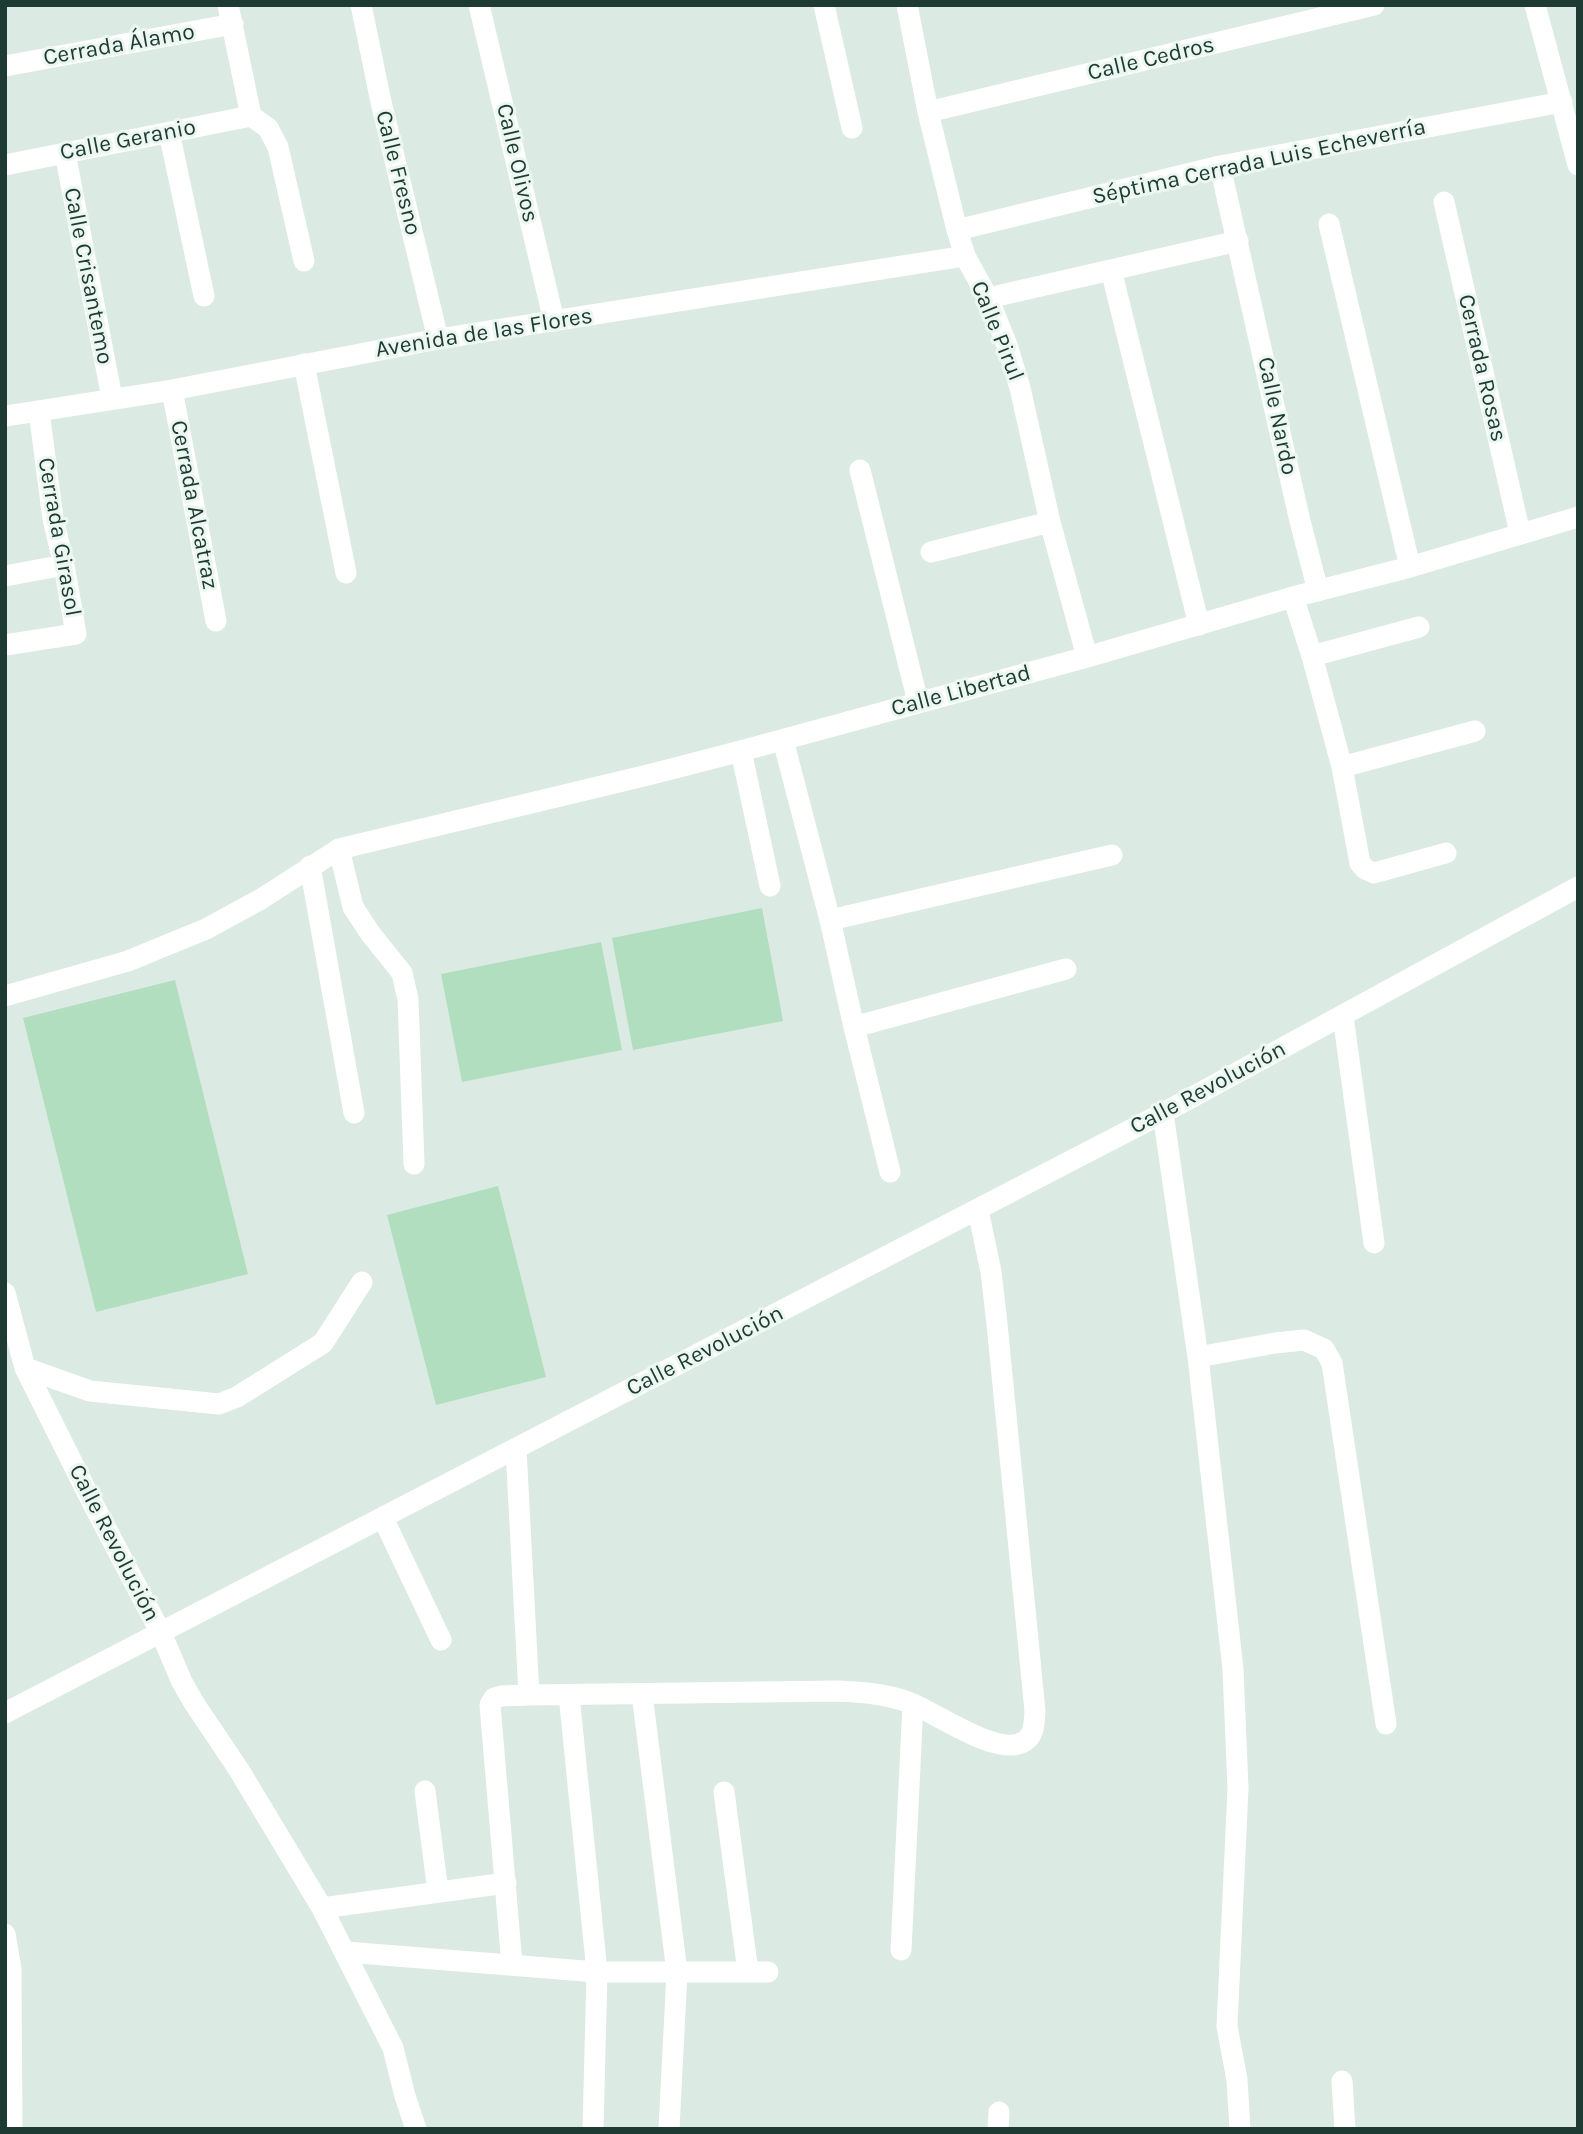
<!DOCTYPE html>
<html>
<head>
<meta charset="utf-8">
<style>
	body { margin:0 }
	#map { position:relative; width:1583px; height:2134px; overflow:hidden; background:#dceae4; font-family:Karla,sans-serif }
	canvas { display:block }
	.frame { position:absolute; inset:0; border:7px solid #1d3a33; pointer-events:none }
</style>
</head>
<body>
<div id="map">
<canvas width="1583" height="2134"></canvas>
<div class="frame"></div>
</div>
<script>
const context = document.querySelector('canvas').getContext('2d');
context.lineJoin = 'round';
function fill(path, color) {
  context.fillStyle = color;
  context.fill(path, 'evenodd');
}
function strokePath(path, color, width, dash) {
  context.strokeStyle = color;
  context.lineWidth = width;
  context.lineCap = dash ? 'butt' : 'round';
  context.setLineDash(dash || []);
  context.stroke(path);
}
function label(font, color, halo, rows, align = 'center') {
  context.font = font + ' Karla,sans-serif';
  context.lineWidth = 6;
  context.setLineDash([]);
  context.textBaseline = 'middle';
  context.strokeStyle = halo;
  context.fillStyle = color;
  for (const [text, x, y, turn = 0] of rows) {
    context.save();
    context.translate(x, y);
    context.rotate((+turn || 0) * Math.PI / 180);
    context.textAlign = isNaN(turn) ? turn : align;
    if (halo) context.strokeText(text, 0, 0);
    context.fillText(text, 0, 0);
    context.restore();
  }
}
fill(new Path2D(`
	M 762,908 L 783,1021 L 633,1050 L 612,938 Z
	M 601,942 L 622,1050 L 462,1082 L 441,974 Z
	M 175,980 L 248,1274 L 96,1312 L 23,1018 Z
	M 498,1186 L 546,1377 L 436,1405 L 387,1215 Z`), '#b2dec0');
strokePath(new Path2D(`
	M 228,5 L 251,116
	M 361,5 L 381,102 L 438,339
	M 479,5 L 554,321
	M 824,5 L 852,128
	M 907,5 L 928,112 L 957,230 L 965,256 L 988,298 L 1007,345 L 1020,388 L 1050,522 L 1087,657
	M 1535,5 L 1578,165
	M 5,66 L 233,24
	M 928,112 L 1374,5
	M 251,116 L 268,128 L 278,147 L 304,261
	M 169,132 L 204,296
	M 65,153 L 112,398
	M 5,165 L 251,116
	M 1220,166 L 1299,517 L 1318,591
	M 1444,202 L 1520,533
	M 1329,224 L 1410,567
	M 957,230 L 1220,166 L 1562,102
	M 1111,270 L 1199,625
	M 988,298 L 1238,241
	M 304,364 L 346,573
	M 172,390 L 216,621
	M 5,416 L 172,390 L 438,339 L 965,256
	M 860,470 L 918,702
	M 931,552 L 1050,522
	M 5,576 L 64,565
	M 1293,597 L 1312,656 L 1342,767 L 1360,863 L 1365,869 L 1374,873 L 1446,853
	M 5,645 L 76,634 L 64,565 L 53,519 L 39,411
	M 1312,656 L 1419,627
	M 783,740 L 830,920 L 854,1027 L 1066,969
	M 741,751 L 770,886
	M 1342,767 L 1475,731
	M 339,849 L 353,907 L 370,933 L 402,973 L 408,999 L 414,1164
	M 310,866 L 354,1113
	M 830,920 L 1112,855
	M 5,996 L 128,961 L 206,929 L 261,899 L 339,849 L 652,774 L 741,751 L 1087,657 L 1293,597 L 1410,567 L 1578,517
	M 1343,1016 L 1374,1243
	M 854,1027 L 890,1172
	M 1163,1113 L 1198,1357 L 1233,1669 L 1238,1788 L 1227,2026 L 1237,2080 L 1240,2129
	M 5,1293 L 25,1368 L 91,1500 L 161,1633 L 182,1682 L 194,1703 L 239,1770 L 322,1908 L 393,2048 L 405,2096 L 416,2129
	M 1198,1357 L 1275,1343 L 1304,1340 L 1324,1349 L 1332,1363 L 1386,1724
	M 25,1368 L 90,1391 L 219,1404 L 237,1397 L 323,1343 L 362,1282
	M 516,1449 L 529,1695
	M 383,1518 L 441,1640
	M 642,1694 L 677,1972 L 669,2129
	M 569,1695 L 597,1972 L 593,2129
	M 5,1713 L 1163,1113 L 1578,887
	M 425,1791 L 438,1892
	M 724,1792 L 748,1972
	M 322,1908 L 506,1883
	M 5,1934 L 11,1969 L 12,2129
	M 901,1950 L 913,1704
	M 346,1952 L 597,1972 L 768,1972
	M 512,1965 L 490,1705 L 494,1698 L 501,1696 L 529,1695 L 837,1691 C 863,1692 887,1694 911,1703 C 936,1713 1000,1759 1025,1741 C 1035,1734 1034,1722 1035,1711 L 997,1324 L 991,1272 L 978,1210
	M 1342,2081 L 1345,2129
	M 998,2129 L 999,2112`), '#fff', 21);
label('23px', '#1d3a33', '#edf7f2', [
	["Cerrada Álamo",119,45,-10],
	["Calle Cedros",1151,59,-13],
	["Calle Geranio",128,140,-11],
	["Séptima Cerrada Luis Echeverría",1259,162,-12],
	["Calle Olivos",517,163,77],
	["Calle Fresno",398,173,76],
	["Calle Crisantemo",88,276,79],
	["Calle Pirul",997,331,68],
	["Avenida de las Flores",484,333,-9],
	["Cerrada Rosas",1482,368,77],
	["Calle Nardo",1277,416,78],
	["Cerrada Alcatraz",194,505,79],
	["Cerrada Girasol",59,537,80],
	["Calle Libertad",961,691,-15],
	["Calle Revolución",1208,1088,-28],
	["Calle Revolución",705,1351,-27],
	["Calle Revolución",114,1543,63]
]);
</script>
</body>
</html>
